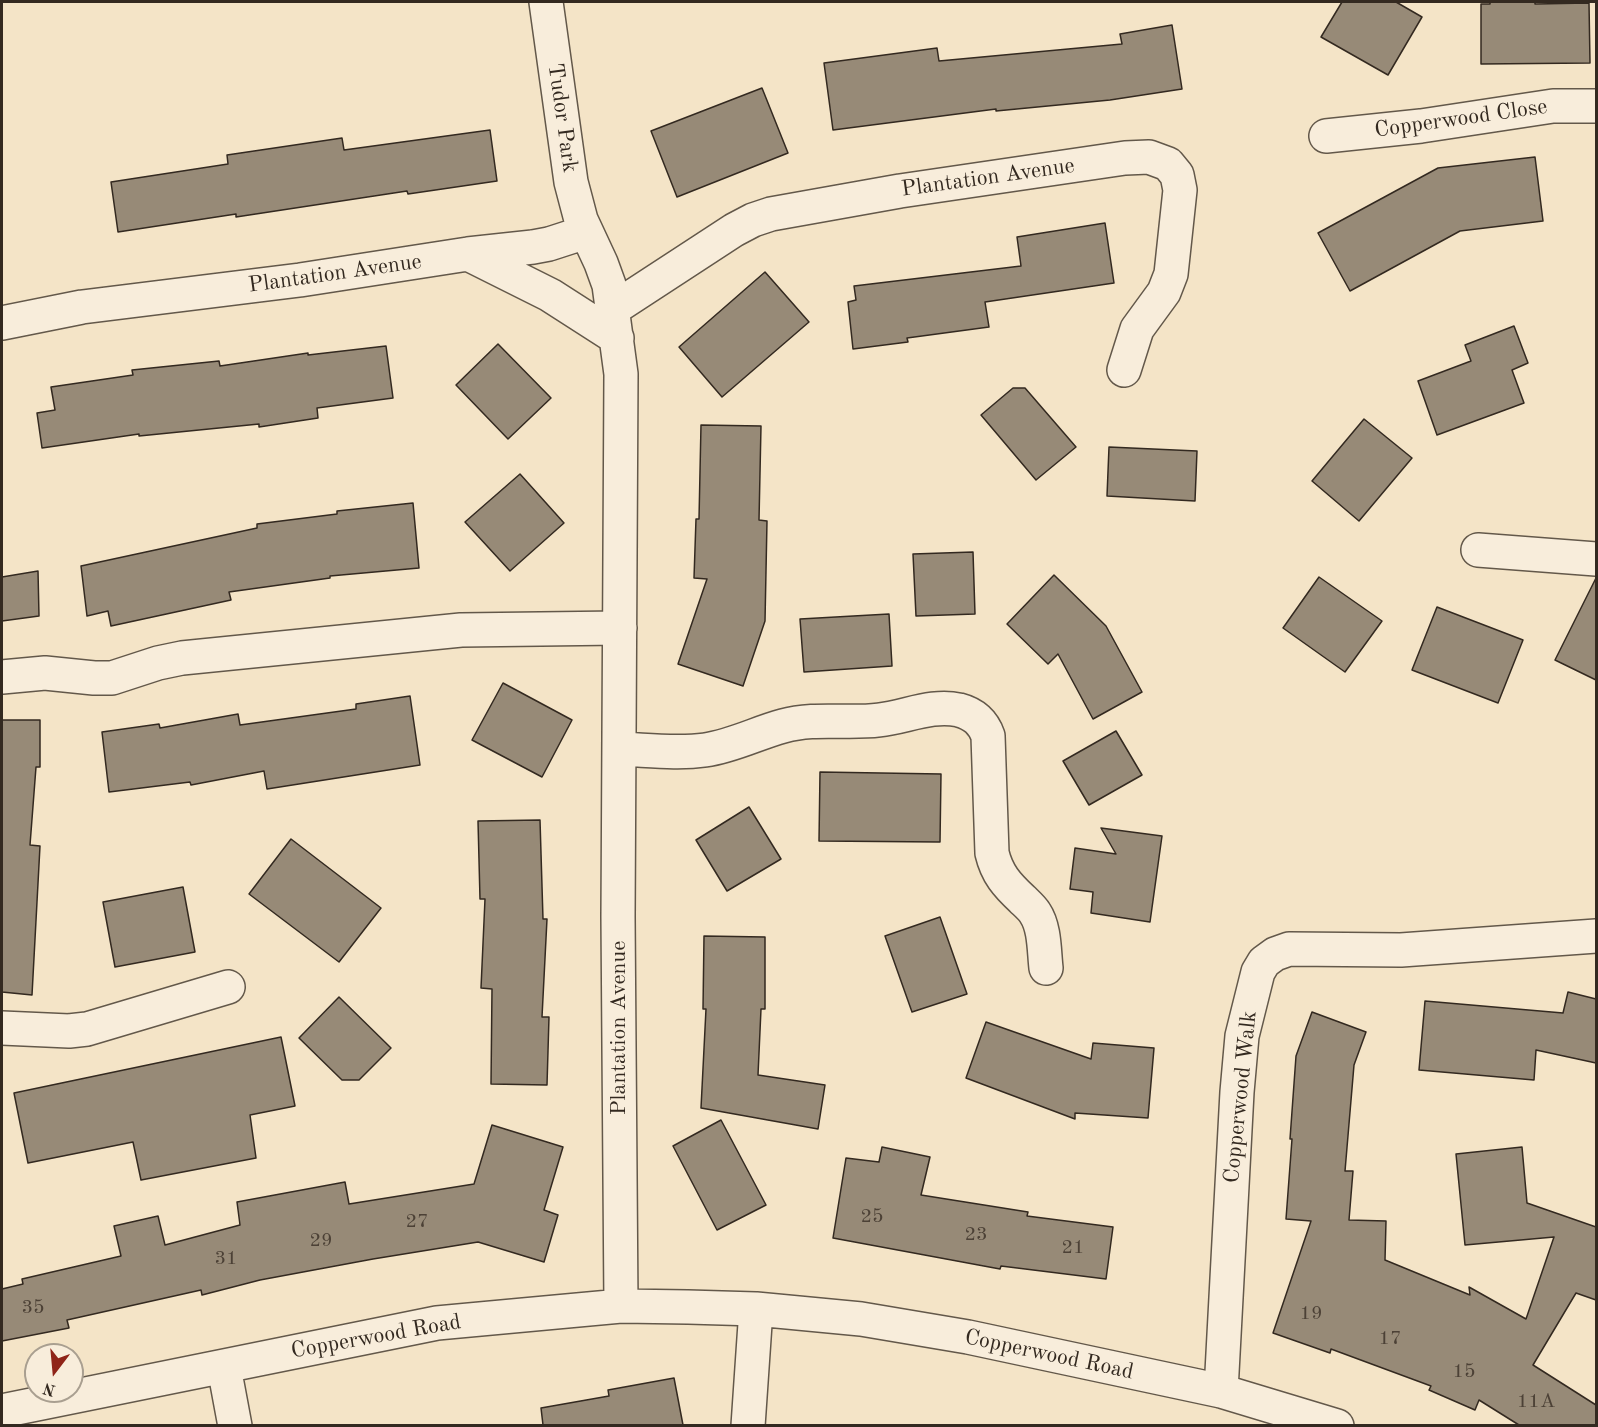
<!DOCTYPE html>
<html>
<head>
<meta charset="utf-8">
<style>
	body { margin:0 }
	#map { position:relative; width:1598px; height:1427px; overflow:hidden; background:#f4e4c7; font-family:"Old Standard TT",serif }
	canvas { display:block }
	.frame { position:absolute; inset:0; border:3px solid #332920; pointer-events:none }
	.north { position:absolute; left:24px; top:1343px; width:60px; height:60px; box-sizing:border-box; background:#f8eddb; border:2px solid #a99f90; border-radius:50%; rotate:196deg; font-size:16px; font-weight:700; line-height:24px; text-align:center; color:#332920 }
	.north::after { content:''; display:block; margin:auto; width:21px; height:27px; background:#8f2418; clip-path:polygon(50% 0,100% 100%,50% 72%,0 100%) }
</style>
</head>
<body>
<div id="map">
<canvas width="1598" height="1427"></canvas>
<div class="frame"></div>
<div class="north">N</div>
</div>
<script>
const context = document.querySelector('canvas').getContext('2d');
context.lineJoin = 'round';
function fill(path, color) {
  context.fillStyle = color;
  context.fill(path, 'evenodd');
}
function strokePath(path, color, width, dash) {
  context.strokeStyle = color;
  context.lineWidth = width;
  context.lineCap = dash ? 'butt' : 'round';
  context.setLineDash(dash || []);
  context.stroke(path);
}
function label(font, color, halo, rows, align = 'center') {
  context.font = font + ' "Old Standard TT",serif';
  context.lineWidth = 5;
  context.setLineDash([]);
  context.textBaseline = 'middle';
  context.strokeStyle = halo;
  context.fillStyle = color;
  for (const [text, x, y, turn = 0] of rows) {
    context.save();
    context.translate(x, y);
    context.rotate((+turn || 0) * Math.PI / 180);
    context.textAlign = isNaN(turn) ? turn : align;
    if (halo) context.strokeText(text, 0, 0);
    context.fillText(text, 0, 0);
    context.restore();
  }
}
const building = new Path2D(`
	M 1342,2 L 1396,2 L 1422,17 L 1388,75 L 1321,37 Z
	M 1490,2 L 1535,2 L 1535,4 L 1589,3 L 1590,63 L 1481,64 L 1481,4 L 1490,4 Z
	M 1172,25 L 1182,89 L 1110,100 L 996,111 L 996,109 L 833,130 L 824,63 L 937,48 L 939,61 L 1122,44 L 1120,34 Z
	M 762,88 L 788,153 L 677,197 L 651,131 Z
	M 490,130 L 497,181 L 408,194 L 407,191 L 236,217 L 236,214 L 118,232 L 111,182 L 228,164 L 227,155 L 342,138 L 344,150 Z
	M 1535,157 L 1543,221 L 1460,231 L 1350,291 L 1318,233 L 1438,168 Z
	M 1105,223 L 1114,283 L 985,302 L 989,327 L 907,338 L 908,342 L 853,349 L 848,302 L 856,300 L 854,286 L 1021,266 L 1017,237 Z
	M 765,272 L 809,322 L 722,397 L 679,347 Z
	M 1514,326 L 1528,363 L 1512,370 L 1524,403 L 1437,435 L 1418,381 L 1471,361 L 1465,345 Z
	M 498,344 L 551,398 L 508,439 L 456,385 Z
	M 386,346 L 393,398 L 317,408 L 318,418 L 259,427 L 259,424 L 139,436 L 139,434 L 42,448 L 37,413 L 55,410 L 51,387 L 133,375 L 132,370 L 219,361 L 220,366 L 308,353 L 308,355 Z
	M 1013,388 L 1025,388 L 1076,447 L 1036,480 L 981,415 Z
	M 1364,419 L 1412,458 L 1359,521 L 1312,481 Z
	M 701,425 L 761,426 L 759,520 L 767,521 L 765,621 L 743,686 L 678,664 L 707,579 L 694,578 L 696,519 L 699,519 Z
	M 1109,447 L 1197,451 L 1195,501 L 1107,496 Z
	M 520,474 L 564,523 L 510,571 L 465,522 Z
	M 413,503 L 419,568 L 330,576 L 330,578 L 229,592 L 231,600 L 111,626 L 108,611 L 87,616 L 81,566 L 257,528 L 257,524 L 337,514 L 337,511 Z
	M 973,552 L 975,614 L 916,616 L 913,554 Z
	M 38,571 L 39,616 L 2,621 L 2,577 Z
	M 1054,575 L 1106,626 L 1142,692 L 1093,719 L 1058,654 L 1048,664 L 1007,624 Z
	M 1319,577 L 1382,621 L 1345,672 L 1283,628 Z
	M 1596,578 L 1596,680 L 1555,660 Z
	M 1437,607 L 1523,640 L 1498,703 L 1412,670 Z
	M 889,614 L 892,666 L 804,672 L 800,619 Z
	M 503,683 L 572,720 L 542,777 L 472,740 Z
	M 410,696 L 420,765 L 267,789 L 264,771 L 191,785 L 190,782 L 109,792 L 102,732 L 159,724 L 160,728 L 238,714 L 240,725 L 356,709 L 356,704 Z
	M 2,720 L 40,720 L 40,767 L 36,767 L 30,845 L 40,846 L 32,995 L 2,992 Z
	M 1116,731 L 1142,775 L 1089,805 L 1063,761 Z
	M 820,772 L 941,774 L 940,842 L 819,841 Z
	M 749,807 L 781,859 L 727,891 L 696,840 Z
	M 540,820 L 543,919 L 547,919 L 542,1017 L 549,1017 L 547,1085 L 491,1084 L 492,989 L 481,988 L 485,899 L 480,899 L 478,821 Z
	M 1101,828 L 1162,836 L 1150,922 L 1091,913 L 1093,892 L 1070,889 L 1075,848 L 1116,854 Z
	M 291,839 L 381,908 L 339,962 L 249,894 Z
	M 183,887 L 195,952 L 115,967 L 103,902 Z
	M 940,917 L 967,994 L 912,1012 L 885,936 Z
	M 704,936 L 765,937 L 765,1009 L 761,1009 L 758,1075 L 825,1085 L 818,1129 L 701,1108 L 706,1009 L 703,1009 Z
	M 1568,992 L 1596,999 L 1596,1063 L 1536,1050 L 1534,1080 L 1419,1070 L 1425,1001 L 1563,1013 Z
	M 339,997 L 391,1048 L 359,1080 L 342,1080 L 299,1038 Z
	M 1312,1012 L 1366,1032 L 1354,1065 L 1345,1171 L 1353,1171 L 1349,1220 L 1386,1221 L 1385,1260 L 1470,1295 L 1469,1287 L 1526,1319 L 1554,1237 L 1465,1245 L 1456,1154 L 1522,1147 L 1527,1203 L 1596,1227 L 1596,1300 L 1576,1293 L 1533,1365 L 1596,1405 L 1596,1425 L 1519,1425 L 1479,1400 L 1475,1410 L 1429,1390 L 1431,1386 L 1331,1349 L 1330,1353 L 1273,1333 L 1311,1221 L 1286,1219 L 1292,1139 L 1290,1139 L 1296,1056 Z
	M 986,1022 L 1091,1059 L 1093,1043 L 1154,1048 L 1148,1118 L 1075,1113 L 1075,1119 L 966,1078 Z
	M 281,1037 L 295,1106 L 250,1115 L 256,1158 L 141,1180 L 133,1142 L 28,1163 L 14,1093 Z
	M 721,1120 L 766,1205 L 717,1230 L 673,1146 Z
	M 492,1125 L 563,1147 L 544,1210 L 558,1215 L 544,1262 L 478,1242 L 373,1259 L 260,1280 L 202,1295 L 201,1290 L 67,1320 L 69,1328 L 2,1341 L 2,1289 L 23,1284 L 22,1279 L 121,1256 L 114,1226 L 158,1216 L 165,1245 L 240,1225 L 237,1202 L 345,1182 L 349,1204 L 474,1184 Z
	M 882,1147 L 930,1157 L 921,1195 L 1028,1212 L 1027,1216 L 1113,1227 L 1106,1279 L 1001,1266 L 1000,1269 L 833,1238 L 846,1158 L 879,1162 Z
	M 674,1378 L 683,1425 L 543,1425 L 541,1408 L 609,1396 L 608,1390 Z`);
fill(building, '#978a77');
strokePath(building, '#332920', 1.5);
const street = new Path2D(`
	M 546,2 L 571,182 L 581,220 L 601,263 L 609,285 L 621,374 L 618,916 L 621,1306
	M 1326,136 L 1421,126 L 1553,106 L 1596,106
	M 468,254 L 550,295 L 617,338
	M 613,309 L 734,230 L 753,220 L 771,214 L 900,191 L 1125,158 L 1149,157 L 1168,164 L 1177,175 L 1180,190 L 1171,274 L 1164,292 L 1137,329 L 1124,370
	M 2,323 L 82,307 L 300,280 L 468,254 L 533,247 L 549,244 L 586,232
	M 1478,550 L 1596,559
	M 2,677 L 45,673 L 94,678 L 112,678 L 158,663 L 182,658 L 461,630 L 620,628
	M 619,749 C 647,750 677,754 705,750 C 733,746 757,733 783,726 C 815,717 847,724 879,720 C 906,717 932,704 959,710 C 974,714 983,722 988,736 L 992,853 C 997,874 1007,885 1022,899 C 1026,903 1032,908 1035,913 C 1045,928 1044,951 1046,968
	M 2,1028 L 69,1031 L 87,1029 L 228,987
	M 224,1367 L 235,1426
	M 1221,1391 L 1237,1092 L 1242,1036 L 1258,972 L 1264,962 L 1275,954 L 1289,949 L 1401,950 L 1596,936
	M 2,1411 L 437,1323 L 621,1306 L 688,1307 L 756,1309 L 861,1319 L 968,1337 L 1221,1391 L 1337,1426
	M 748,1426 L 756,1309`);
strokePath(street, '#63584a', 36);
strokePath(street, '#f8eddb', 33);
label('20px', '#4c4136', null, [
	["25",872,1217],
	["27",417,1222],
	["23",976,1235],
	["29",321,1241],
	["21",1073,1248],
	["31",226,1259],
	["35",33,1308],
	["19",1311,1314],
	["17",1390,1339],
	["15",1464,1372],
	["11A",1536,1402]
]);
label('22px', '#332920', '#f8eddb', [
	["Tudor Park",562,118,82],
	["Copperwood Close",1461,119,-8],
	["Plantation Avenue",988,178,-8],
	["Plantation Avenue",335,274,-8],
	["Plantation Avenue",619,1028,-90],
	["Copperwood Walk",1241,1097,-84],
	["Copperwood Road",376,1337,-10],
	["Copperwood Road",1049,1355,12]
]);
</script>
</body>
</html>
